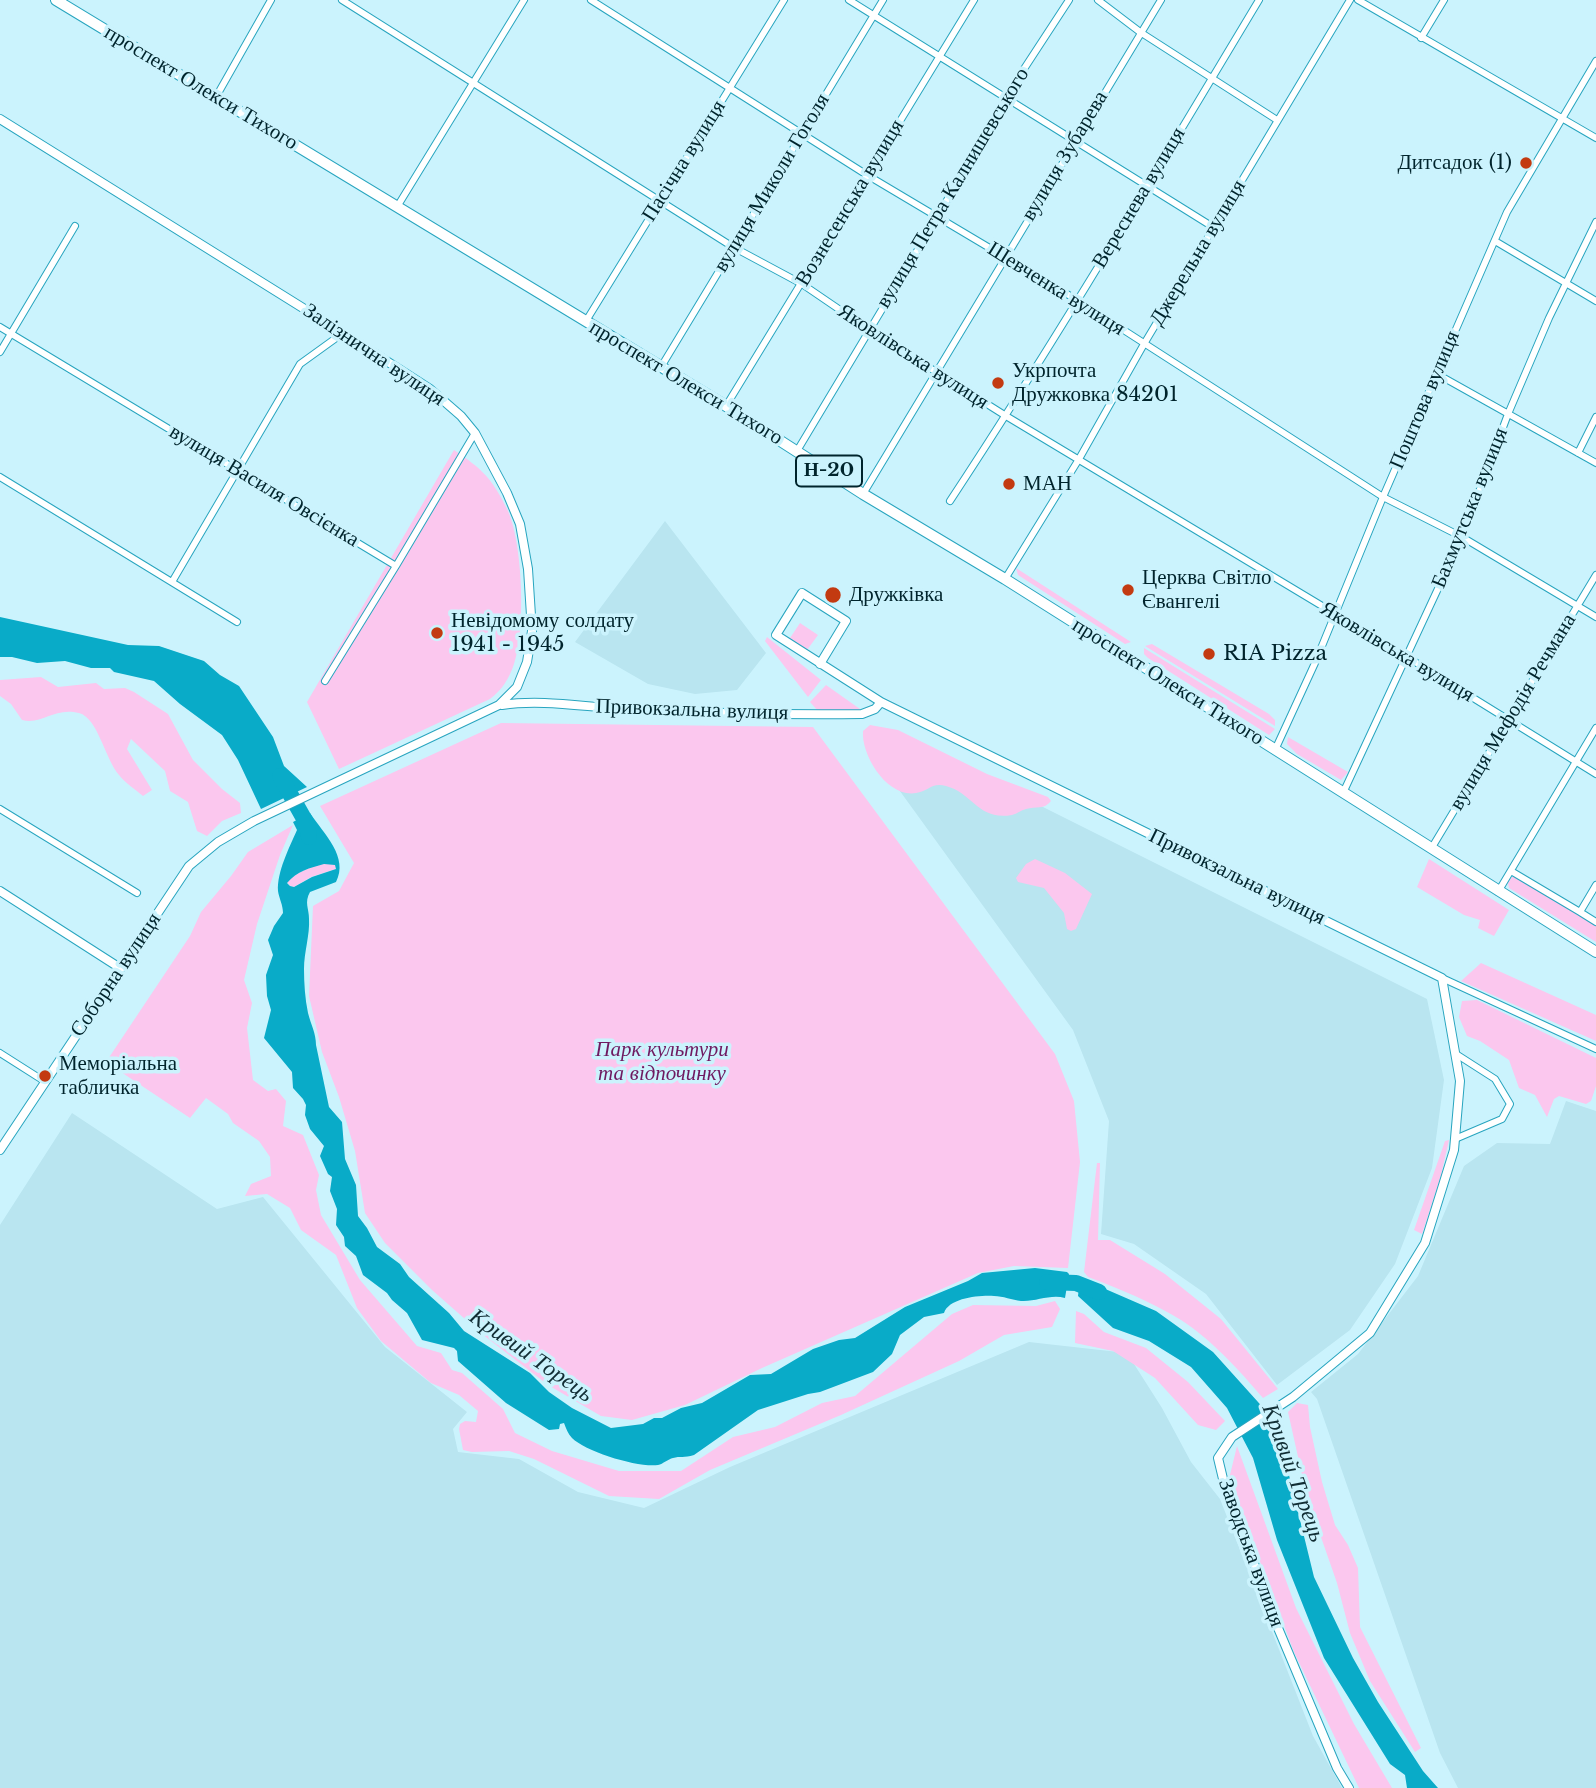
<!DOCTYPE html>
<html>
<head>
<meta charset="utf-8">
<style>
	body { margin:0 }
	canvas { display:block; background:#cbf3fd }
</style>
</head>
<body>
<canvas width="1596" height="1788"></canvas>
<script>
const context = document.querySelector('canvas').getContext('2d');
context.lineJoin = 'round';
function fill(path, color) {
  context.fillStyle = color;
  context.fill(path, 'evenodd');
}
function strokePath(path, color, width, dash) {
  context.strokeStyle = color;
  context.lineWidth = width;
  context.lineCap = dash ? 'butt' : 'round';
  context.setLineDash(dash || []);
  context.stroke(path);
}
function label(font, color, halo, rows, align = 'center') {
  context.font = font + ' "Libre Baskerville",serif';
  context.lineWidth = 7;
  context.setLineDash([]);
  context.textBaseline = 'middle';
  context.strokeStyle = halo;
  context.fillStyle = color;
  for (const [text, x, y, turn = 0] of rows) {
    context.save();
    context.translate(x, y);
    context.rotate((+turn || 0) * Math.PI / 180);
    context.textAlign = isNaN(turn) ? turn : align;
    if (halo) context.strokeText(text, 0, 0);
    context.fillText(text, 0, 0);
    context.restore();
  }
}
fill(new Path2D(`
	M 665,521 L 766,653 L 737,690 L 695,694 L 648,684 L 575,642 Z
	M 887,729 L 1427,999 L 1444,1080 L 1432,1168 L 1395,1264 L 1350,1330 L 1277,1385 L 1206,1294 L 1134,1244 L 1101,1234 L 1109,1121 L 1073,1030 L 868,747 Z
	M 1566,1101 L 1596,1111 L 1596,1788 L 1458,1788 L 1440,1753 L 1317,1399 L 1311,1392 L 1358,1354 L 1418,1276 L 1464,1166 L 1497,1143 L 1550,1144 Z
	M 72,1113 L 217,1209 L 263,1197 L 385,1347 L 467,1412 L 453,1429 L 458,1452 L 519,1459 L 578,1492 L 644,1508 L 730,1467 L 1029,1342 L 1127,1353 L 1162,1408 L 1191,1462 L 1220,1499 L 1313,1736 L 1342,1788 L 0,1788 L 0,1225 Z`), '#b9e5f0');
fill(new Path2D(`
	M 454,450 C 482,469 492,478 507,509 C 523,541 526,631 514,664 C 509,679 502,690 490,699 L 339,769 L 307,702 Z
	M 1016,568 L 1131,642 L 1125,644 L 1018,575 Z
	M 800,623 L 818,635 L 807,650 L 790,638 Z
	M 767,637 L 821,680 L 808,697 L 765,641 Z
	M 1152,644 L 1269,714 L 1275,720 L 1275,726 L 1145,646 Z
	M 1144,648 L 1275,729 L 1269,735 L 1148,658 L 1144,654 Z
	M 41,677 L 58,687 L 96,683 L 104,689 L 125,688 L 134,692 L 168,714 L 193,760 L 222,789 L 240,803 L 241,813 L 222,821 L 207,836 L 197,831 L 188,802 L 170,791 L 165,771 L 131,739 L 127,749 L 152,790 L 143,796 C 136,790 125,783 119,775 C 105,759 98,718 79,713 C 53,707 43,725 22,720 L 11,704 L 0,696 L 0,680 Z
	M 826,685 L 860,709 L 860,712 L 818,711 L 810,702 Z
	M 501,723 L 813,727 L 1055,1054 L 1074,1101 L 1080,1162 L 1068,1268 L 1014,1266 L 978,1273 L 762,1368 L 685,1405 L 632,1420 L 601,1416 L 548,1385 L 482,1334 L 432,1290 L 385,1243 L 365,1213 L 355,1151 L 339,1097 L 322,1052 L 309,996 L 313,906 L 339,891 L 354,863 L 320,806 Z
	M 870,725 L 898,730 L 987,774 L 1048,797 L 1051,801 C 1044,810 1036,806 1026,809 C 1021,810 1017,814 1012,815 C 978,821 973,793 946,786 C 931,782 928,792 916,793 C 887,798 861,755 863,731 Z
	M 1288,737 L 1348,772 L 1341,780 L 1297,754 L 1287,744 Z
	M 293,825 L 280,855 L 257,924 L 244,980 L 252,1003 L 247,1028 L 253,1080 L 268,1091 L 276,1089 L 286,1101 L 283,1126 L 303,1135 L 319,1175 L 316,1190 L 321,1215 L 360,1280 L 417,1346 L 441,1353 L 452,1370 L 462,1373 L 503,1409 L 515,1433 L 552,1451 L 619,1471 L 681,1471 L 733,1437 L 775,1427 L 822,1403 L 855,1396 L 952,1314 L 973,1305 L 1036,1306 L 1055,1301 L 1060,1309 L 1052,1327 L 1004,1335 L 959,1361 L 841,1415 L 710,1470 L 659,1499 L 609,1496 L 534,1459 L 509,1451 L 472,1452 L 463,1450 L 459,1429 L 460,1424 L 465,1421 L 476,1422 L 478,1411 L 459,1395 L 431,1383 L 381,1341 L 357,1308 L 336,1255 L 301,1230 L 290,1208 L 267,1194 L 245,1196 L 251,1184 L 271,1176 L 270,1157 L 259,1141 L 233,1123 L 228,1114 L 206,1098 L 190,1118 L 106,1062 L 190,936 L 201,912 L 231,876 L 248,852 Z
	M 1035,859 L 1065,873 L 1092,894 L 1076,929 L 1071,931 L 1067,929 L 1064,913 L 1044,888 L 1018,882 L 1016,878 L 1026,864 Z
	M 1429,859 L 1509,910 L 1494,936 L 1478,928 L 1480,920 L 1464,915 L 1417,887 Z
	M 324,863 L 335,865 L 336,869 L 311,877 L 294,887 L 290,886 L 287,882 C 298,871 310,868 324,863 Z
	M 1512,877 L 1516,877 L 1596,925 L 1596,942 L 1509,888 L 1508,883 Z
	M 1481,963 L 1596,1015 L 1596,1041 L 1461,981 Z
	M 1477,1000 L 1596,1058 L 1596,1086 L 1591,1101 L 1586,1104 L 1559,1096 L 1554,1099 L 1547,1117 L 1535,1095 L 1519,1088 L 1509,1060 L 1480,1041 L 1467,1036 L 1459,1017 L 1462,1001 Z
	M 1449,1140 L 1441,1175 L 1422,1234 L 1414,1230 L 1445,1141 Z
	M 1097,1163 L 1100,1163 L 1098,1240 L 1110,1240 L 1165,1274 L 1221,1319 L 1278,1389 L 1263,1398 C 1240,1371 1211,1339 1181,1320 C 1152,1302 1120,1289 1088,1277 L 1084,1272 Z
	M 1076,1311 L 1084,1314 L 1104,1332 L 1146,1348 L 1188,1382 L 1225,1421 L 1216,1430 L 1198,1425 L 1155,1378 L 1113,1351 L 1075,1343 Z
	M 1297,1403 L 1308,1405 L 1310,1427 L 1322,1482 L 1335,1525 L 1348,1545 L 1358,1568 L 1360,1627 L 1421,1748 L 1415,1752 L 1370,1681 L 1350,1633 L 1337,1583 L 1307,1497 L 1288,1412 Z
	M 1237,1446 L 1296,1608 L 1354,1724 L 1392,1788 L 1359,1788 L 1294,1652 L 1229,1479 Z`), '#fbc7ee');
fill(new Path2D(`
	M 0,617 L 128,645 L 159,646 L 204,661 L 220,675 L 239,686 L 273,737 L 284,766 L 307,787 L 261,809 L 238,760 L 222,735 L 180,704 L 154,681 L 114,672 L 110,668 L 91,668 L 65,661 L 37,663 L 12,657 L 0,657 Z
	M 310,813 C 324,834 349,857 336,882 L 310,892 C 304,903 309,908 309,919 C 310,935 304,952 304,969 C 304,983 305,999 308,1013 C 311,1025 316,1033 316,1045 L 329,1107 L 342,1122 L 345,1159 L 356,1185 L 358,1216 L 367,1228 L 377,1247 L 400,1264 L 409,1277 L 449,1313 L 464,1331 L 530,1373 L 549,1392 L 572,1408 L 611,1428 L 643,1424 L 654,1418 L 662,1418 L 681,1408 L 702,1403 L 750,1375 L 771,1374 L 813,1349 L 839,1340 L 855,1338 L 905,1307 L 968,1281 L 982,1273 L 1035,1268 L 1067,1272 L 1069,1274 L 1065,1298 C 1050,1294 1036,1302 1021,1301 C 1012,1300 1003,1296 994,1296 C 979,1295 949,1298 944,1313 L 924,1317 L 900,1335 L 892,1354 L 873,1372 L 820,1392 L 808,1394 L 758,1410 L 694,1455 C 684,1458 680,1456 673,1458 C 668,1459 663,1464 658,1465 C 639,1468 586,1452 572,1438 C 568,1434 566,1428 564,1423 L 560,1424 L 559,1429 L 549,1430 L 506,1403 L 458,1361 L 457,1351 L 454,1348 L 422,1340 L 407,1313 L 392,1300 L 387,1293 L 363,1275 L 356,1256 L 345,1246 L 344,1237 L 336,1225 L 337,1209 L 330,1191 L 332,1177 L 328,1174 L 320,1156 L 324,1146 L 310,1129 L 305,1115 L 306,1105 L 303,1099 L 293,1088 L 292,1072 L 264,1038 L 271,1010 L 267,996 L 266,975 L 273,955 L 268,940 L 274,926 L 283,913 C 283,905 279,898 278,891 C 277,872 289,848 297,830 L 293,822 ZM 324,864 L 335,865 L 336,869 L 312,877 L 294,887 L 290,886 L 287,883 C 297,871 310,868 324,864 Z
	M 1080,1278 L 1156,1311 L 1213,1352 L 1276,1422 L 1314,1577 L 1353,1658 L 1378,1702 L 1423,1771 L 1438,1788 L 1407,1788 L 1405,1775 L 1390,1764 L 1324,1658 L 1277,1540 L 1253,1458 L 1227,1408 L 1191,1367 L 1149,1341 L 1113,1328 L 1078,1296 Z`), '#09abc8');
strokePath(new Path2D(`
	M 280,776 L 307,824 L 309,837
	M 1047,1282 L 1076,1283 L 1099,1292`), '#09abc8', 16);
const minor = new Path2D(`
	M 342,0 L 733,247 L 802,284 L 868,329 L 1006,416 L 1407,657 L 1596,774
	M 591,0 L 867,175 L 1077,300 L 1383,497 L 1462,537 L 1596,617
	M 849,0 L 1213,227
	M 1098,0 L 1140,32 L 1277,120
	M 1358,0 L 1596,138
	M 1421,38 L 1444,0
	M 216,97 L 271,0
	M 397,207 L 524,0
	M 1495,241 L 1596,301
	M 586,321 L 784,0
	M 0,327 L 396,566 L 475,433
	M 0,352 L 75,226
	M 661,367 L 883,0
	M 1437,374 L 1596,463
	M 726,406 L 974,0
	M 797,451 L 938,216 L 1005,98 L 1069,0
	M 1578,453 L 1596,417
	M 0,477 L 237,622
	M 863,494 L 1161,0
	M 950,501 C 1058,337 1158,168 1259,0
	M 1005,579 L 1079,459 L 1144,344 L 1350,0
	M 172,582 L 300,364 L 343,333
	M 325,681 L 396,566
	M 1275,750 L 1315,663 L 1383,497 L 1507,212 L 1596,61
	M 1343,793 L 1462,537 L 1508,414 L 1549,318 L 1596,222
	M 0,809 L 137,893
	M 1431,849 L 1596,575
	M 1511,871 L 1580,912 L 1596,885
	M 1498,892 L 1596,728
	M 1580,912 L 1596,922
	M 1442,978 L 1596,1049
	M 0,1053 L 44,1081
	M 1455,1139 L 1502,1119 L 1510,1104 L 1495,1079 L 1456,1054`);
const tertiary = new Path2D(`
	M 0,119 L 343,333 L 430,389 L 461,416 L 475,433 L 507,493 L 520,524 L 528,569 L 532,631 L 527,662 L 517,687 L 499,705 L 254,821 L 218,842 L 189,866 L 0,1150
	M 881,702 L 1442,978 L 1460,1081 L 1454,1150 L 1425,1243 L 1370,1333 L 1293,1397 L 1232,1437 L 1218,1458 L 1224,1483 L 1278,1628 L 1337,1768 L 1349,1788
	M 502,705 C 542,699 584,707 625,709 C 704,713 783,715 862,714 L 875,709 L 881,702 L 776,635 L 802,593 L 846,621 L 820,664
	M 0,891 L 120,968`);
const primary = new Path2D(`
	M 56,0 L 726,406 L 863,494 L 1005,579 L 1596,952`);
strokePath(minor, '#28a5bf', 8);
strokePath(tertiary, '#28a5bf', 10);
strokePath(primary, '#28a5bf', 12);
strokePath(minor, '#fff', 6);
strokePath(tertiary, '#fff', 8);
strokePath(primary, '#fff', 10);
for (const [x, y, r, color] of [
	[1526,163,7,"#c33a11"],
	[998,383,7,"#c33a11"],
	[1009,484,7,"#c33a11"],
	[1128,590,7,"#c33a11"],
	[833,595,9,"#c33a11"],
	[437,633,7,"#c33a11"],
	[1209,654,7,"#c33a11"],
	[45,1076,7,"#c33a11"]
]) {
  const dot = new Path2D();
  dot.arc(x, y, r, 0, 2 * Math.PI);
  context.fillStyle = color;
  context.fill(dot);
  strokePath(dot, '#cbf3fd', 2.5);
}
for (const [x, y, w] of [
	[829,471,66]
]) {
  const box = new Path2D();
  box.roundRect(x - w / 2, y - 15.5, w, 31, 5);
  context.fillStyle = '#cbf3fd';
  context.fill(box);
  strokePath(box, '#00242c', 2);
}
label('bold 19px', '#00242c', null, [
	["Н-20",829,471]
]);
label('21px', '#00242c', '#cbf3fd', [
	["проспект Олекси Тихого",201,88,31],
	["вулиця Зубарева",1065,156,-59],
	["Пасічна вулиця",684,161,-58],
	["вулиця Миколи Гоголя",772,183,-59],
	["вулиця Петра Калнишевського",953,188,-59],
	["Вереснева вулиця",1139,198,-59],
	["Вознесенська вулиця",850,203,-59],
	["Джерельна вулиця",1198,253,-59],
	["Шевченка вулиця",1056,289,32],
	["Залізнична вулиця",374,355,34],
	["Яковлівська вулиця",913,357,33],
	["проспект Олекси Тихого",686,383,31],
	["Поштова вулиця",1425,400,-67],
	["вулиця Василя Овсієнка",264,486,31],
	["Бахмутська вулиця",1470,508,-68],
	["Яковлівська вулиця",1397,652,31],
	["проспект Олекси Тихого",1168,682,32],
	["Привокзальна вулиця",692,710,2],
	["вулиця Мефодія Речмана",1513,712,-59],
	["Привокзальна вулиця",1237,877,26],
	["Соборна вулиця",116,975,-56],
	["Заводська вулиця",1251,1553,70]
]);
label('21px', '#00242c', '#cbf3fd', [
	["Дитсадок (1)",1512,163,"right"],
	["Укрпочта",1012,371],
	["Дружковка 84201",1012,395],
	["МАН",1023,484],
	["Церква Світло",1142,578],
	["Євангелі",1142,602],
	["Дружківка",849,595],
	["Невідомому солдату",451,621],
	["1941 - 1945",451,645],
	["RIA Pizza",1223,654],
	["Меморіальна",59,1064],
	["табличка",59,1088]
], 'left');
label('italic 21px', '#6f1a61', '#cbf3fd', [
	["Парк культури",662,1050],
	["та відпочинку",662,1074]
]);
label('italic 23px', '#112d34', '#cbf3fd', [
	["Кривий Торець",531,1356,35],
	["Кривий Торець",1293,1473,70]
]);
</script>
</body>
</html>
